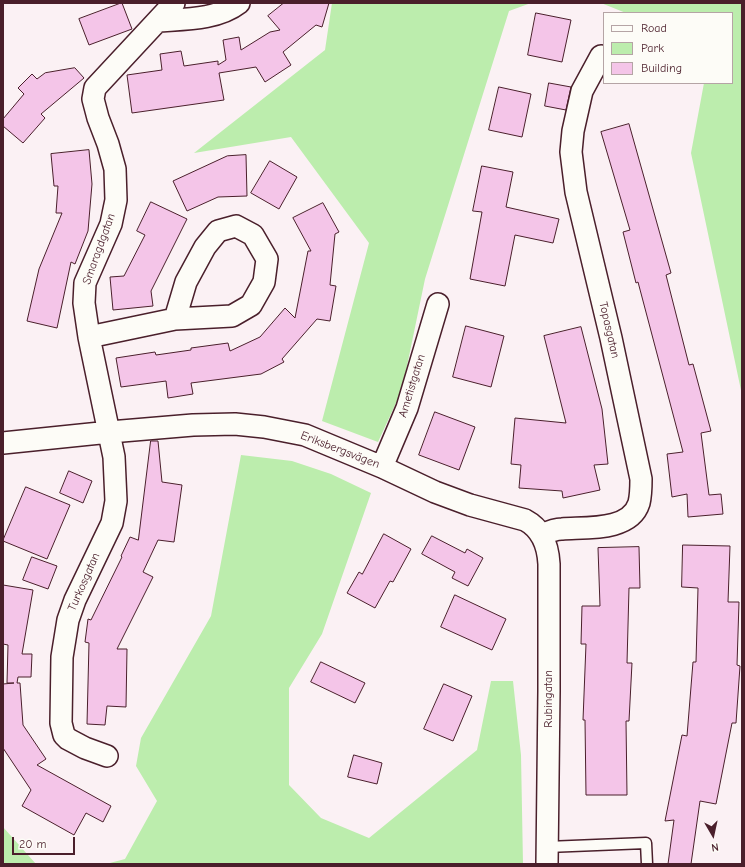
<!DOCTYPE html>
<html>
<head>
<meta charset="utf-8">
<style>
	body { margin:0 }
	#map { position:relative; width:745px; height:867px; overflow:hidden; background:#fbf1f4; font-family:"Comic Neue",sans-serif }
	canvas { display:block }
	.frame { position:absolute; inset:0; border:4px solid #4a1f2b; pointer-events:none }
	.legend { position:absolute; left:603px; top:12px; width:130px; height:72px; box-sizing:border-box; background:#fdfcf7; border:1px solid #b5a4a5; margin:0; padding:5px 7px; list-style:none; font-size:12px; color:#4a1f2b }
	.legend li { display:flex; align-items:center; gap:8px; height:20px }
	.legend b { width:20px; border:1px solid #b5a4a5 }
	.north { position:absolute; left:693px; top:815px; width:40px; height:40px; -webkit-text-stroke:3px #fdfcf7; paint-order:stroke; rotate:171deg; font-size:11px; font-weight:700; line-height:16px; text-align:center; color:#4a1f2b }
	.north::after { content:''; display:block; margin:auto; width:14px; height:18px; background:#4a1f2b; clip-path:polygon(50% 0,100% 100%,50% 72%,0 100%) }
	.scale { position:absolute; left:12px; top:837px; width:63px; height:18px; box-sizing:border-box; border:2px solid #4a1f2b; border-top:0; padding-left:5px; font-size:12px; line-height:14px; white-space:nowrap; color:#4a1f2b; -webkit-text-stroke:3px #fdfcf7; paint-order:stroke }
</style>
</head>
<body>
<div id="map">
<canvas width="745" height="867"></canvas>
<div class="frame"></div>
<ul class="legend">
<li><b style="height:5px;background:#fdfcf7"></b>Road</li>
<li><b style="height:11px;background:#bcedad"></b>Park</li>
<li><b style="height:11px;background:#f4c5e8"></b>Building</li>
</ul>
<div class="north">N</div>
<div class="scale">20 m</div>
</div>
<script>
const context = document.querySelector('canvas').getContext('2d');
context.lineJoin = 'round';
function fill(path, color) {
  context.fillStyle = color;
  context.fill(path, 'evenodd');
}
function strokePath(path, color, width, dash) {
  context.strokeStyle = color;
  context.lineWidth = width;
  context.lineCap = dash ? 'butt' : 'round';
  context.setLineDash(dash || []);
  context.stroke(path);
}
function label(font, color, halo, rows, align = 'center') {
  context.font = font + ' "Comic Neue",sans-serif';
  context.lineWidth = 3;
  context.setLineDash([]);
  context.textBaseline = 'middle';
  context.strokeStyle = halo;
  context.fillStyle = color;
  for (const [text, x, y, turn = 0] of rows) {
    context.save();
    context.translate(x, y);
    context.rotate((+turn || 0) * Math.PI / 180);
    context.textAlign = isNaN(turn) ? turn : align;
    if (halo) context.strokeText(text, 0, 0);
    context.fillText(text, 0, 0);
    context.restore();
  }
}
fill(new Path2D(`
	M 332,3 L 531,3 L 509,11 L 425,279 L 402,390 L 378,442 L 322,421 L 369,243 L 291,137 L 194,153 L 325,50 Z
	M 601,3 L 742,3 L 742,395 L 691,153 L 704,83 L 732,83 L 732,13 L 626,13 Z
	M 241,455 L 292,461 L 331,474 L 371,493 L 322,634 L 289,688 L 289,785 L 321,818 L 369,838 L 477,750 L 491,681 L 513,681 L 521,755 L 523,864 L 106,864 L 125,859 L 157,801 L 136,766 L 141,738 L 211,616 Z
	M 3,827 L 36,864 L 3,864 Z`), '#bcedad');
const building = new Path2D(`
	M 122,3 L 132,29 L 89,45 L 79,19 Z
	M 284,3 L 329,3 L 322,27 L 316,25 L 283,52 L 291,65 L 265,82 L 256,67 L 219,73 L 224,100 L 132,113 L 127,75 L 162,70 L 160,54 L 181,51 L 184,66 L 218,61 L 218,65 L 226,60 L 223,40 L 239,37 L 241,50 L 270,32 L 280,30 L 268,16 Z
	M 536,13 L 571,20 L 562,62 L 528,55 Z
	M 75,68 L 84,78 L 41,114 L 45,118 L 23,143 L 3,126 L 3,119 L 24,94 L 18,88 L 32,74 L 37,79 L 45,73 Z
	M 549,83 L 571,87 L 566,110 L 545,106 Z
	M 499,87 L 531,94 L 522,137 L 489,130 Z
	M 629,124 L 671,273 L 666,275 L 689,365 L 693,364 L 711,431 L 701,433 L 709,495 L 721,494 L 723,514 L 688,517 L 687,494 L 672,497 L 667,454 L 683,452 L 638,282 L 636,283 L 623,232 L 630,230 L 601,132 Z
	M 89,150 L 92,184 L 88,231 L 75,264 L 71,262 L 57,328 L 27,321 L 39,269 L 62,213 L 56,213 L 58,186 L 54,186 L 51,154 Z
	M 246,155 L 247,196 L 218,197 L 187,211 L 173,181 L 227,156 Z
	M 270,161 L 297,177 L 279,209 L 251,193 Z
	M 482,166 L 513,172 L 506,207 L 559,219 L 553,243 L 515,235 L 505,286 L 470,279 L 482,212 L 473,211 Z
	M 151,202 L 187,219 L 151,291 L 153,306 L 113,310 L 110,277 L 124,276 L 145,235 L 137,231 Z
	M 323,203 L 339,232 L 335,234 L 330,285 L 336,286 L 330,321 L 317,319 L 282,359 L 284,362 L 261,374 L 191,383 L 193,394 L 168,398 L 166,381 L 121,387 L 116,358 L 155,352 L 156,355 L 191,350 L 191,348 L 228,343 L 230,351 L 260,337 L 285,308 L 295,318 L 308,251 L 311,251 L 293,218 Z
	M 466,326 L 504,336 L 491,387 L 453,377 Z
	M 581,327 L 602,409 L 608,464 L 594,465 L 600,490 L 563,498 L 562,491 L 519,488 L 521,465 L 511,464 L 515,418 L 566,423 L 544,336 Z
	M 435,412 L 475,427 L 459,470 L 419,455 Z
	M 151,441 L 158,441 L 162,482 L 182,485 L 174,542 L 158,540 L 143,572 L 153,577 L 117,649 L 127,649 L 126,707 L 107,706 L 105,725 L 87,724 L 89,643 L 85,642 L 88,619 L 91,620 L 122,557 L 121,556 L 130,537 L 138,540 Z
	M 69,471 L 92,481 L 83,503 L 60,493 Z
	M 26,487 L 70,505 L 47,559 L 3,541 Z
	M 384,534 L 411,549 L 393,582 L 390,581 L 375,608 L 347,593 L 359,572 L 362,574 Z
	M 432,536 L 465,553 L 467,549 L 483,558 L 468,586 L 452,578 L 455,572 L 422,554 Z
	M 683,545 L 730,546 L 728,602 L 739,602 L 737,665 L 740,666 L 736,723 L 732,723 L 716,804 L 700,801 L 691,864 L 668,864 L 674,820 L 665,821 L 682,735 L 687,736 L 693,662 L 696,662 L 698,588 L 682,587 Z
	M 639,547 L 640,588 L 629,588 L 627,663 L 632,663 L 629,721 L 626,721 L 627,795 L 586,795 L 585,720 L 583,720 L 586,644 L 581,644 L 582,606 L 600,606 L 598,548 Z
	M 32,557 L 57,566 L 48,589 L 23,580 Z
	M 3,585 L 33,590 L 22,654 L 32,654 L 31,677 L 18,677 L 17,683 L 20,683 L 23,725 L 46,759 L 37,765 L 111,806 L 103,822 L 86,813 L 74,835 L 22,806 L 31,790 L 3,748 L 3,684 L 14,683 L 7,683 L 8,645 L 3,644 Z
	M 455,595 L 506,619 L 492,650 L 441,627 Z
	M 321,662 L 365,683 L 355,703 L 311,682 Z
	M 444,684 L 472,696 L 453,741 L 424,729 Z
	M 354,755 L 382,763 L 377,784 L 348,777 Z`);
fill(building, '#f4c5e8');
strokePath(building, '#4a1f2b', 1);
const lane = new Path2D(`
	M 547,847 L 646,843 L 647,864`);
const street = new Path2D(`
	M 158,21 C 184,19 217,20 239,3
	M 89,337 L 175,319 L 232,316 L 251,305 L 264,282 L 267,259 L 253,235 L 236,226 L 218,231 L 205,247 L 186,282 L 175,319
	M 3,443 L 110,432 L 193,425 L 235,424 L 264,427 L 305,435 L 382,467 L 435,492 L 470,505 L 525,520 C 542,529 548,545 549,564 L 549,691 L 547,864
	M 382,467 L 407,408 L 438,304
	M 542,535 C 548,532 555,529 562,529 C 584,527 630,532 639,503 C 641,495 641,487 641,479 L 611,338 L 576,192 L 571,152 L 573,131 L 582,91 L 601,56
	M 107,756 L 85,748 L 68,739 L 64,735 L 61,723 L 62,657 L 68,620 L 75,600 L 112,523 L 116,501 L 114,457 L 89,337 L 84,303 L 85,283 L 111,224 L 116,200 L 115,169 L 108,144 L 98,118 L 93,99 L 95,88 L 174,3`);
strokePath(lane, '#4a1f2b', 13);
strokePath(street, '#4a1f2b', 24);
strokePath(lane, '#fdfcf7', 10);
strokePath(street, '#fdfcf7', 21);
label('12px', '#4a1f2b', '#fdfcf7', [
	["Smaragdgatan",99,249,-70],
	["Topasgatan",609,330,77],
	["Ametistgatan",412,386,-73],
	["Eriksbergsvägen",340,450,21],
	["Turkosgatan",84,582,-66],
	["Rubingatan",549,699,-90]
]);
</script>
</body>
</html>
